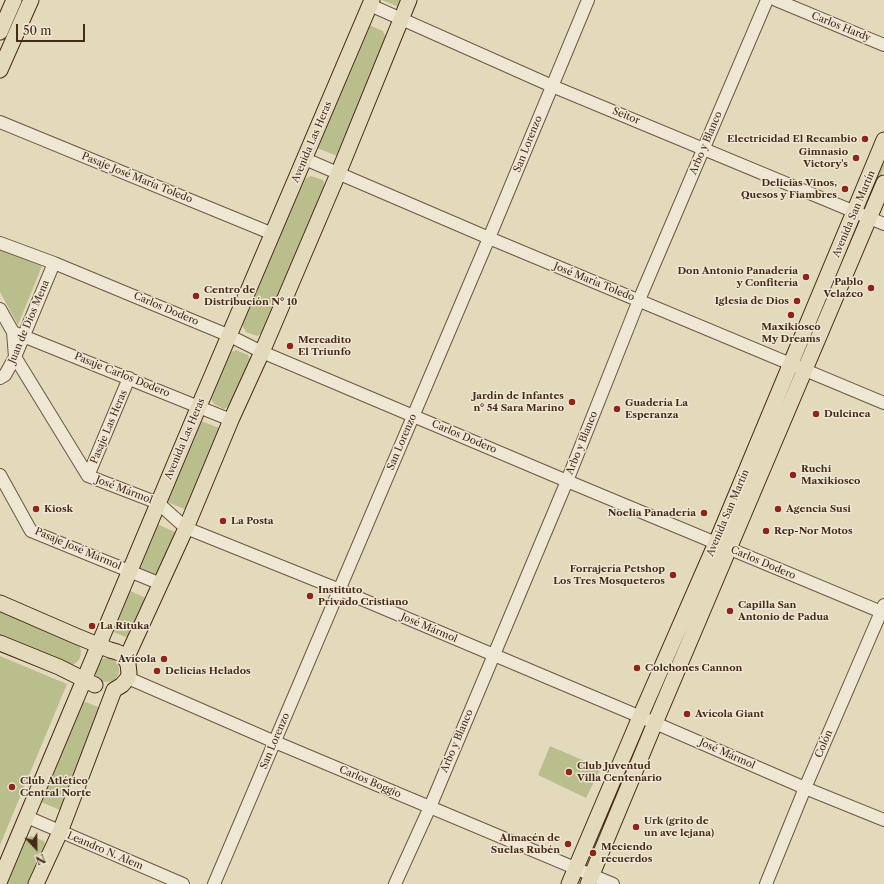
<!DOCTYPE html>
<html>
<head>
<meta charset="utf-8">
<style>
	body { margin:0 }
	#map { position:relative; width:884px; height:884px; overflow:hidden; background:#e3dabb; font-family:"Libre Caslon Text",serif }
	canvas { display:block }
	.north { position:absolute; left:16px; top:828px; width:40px; height:40px; -webkit-text-stroke:3px #ede7d3; paint-order:stroke; rotate:158deg; font-size:11px; font-weight:700; line-height:16px; text-align:center; color:#472918 }
	.north::after { content:''; display:block; margin:auto; width:14px; height:18px; background:#472918; clip-path:polygon(50% 0,100% 100%,50% 72%,0 100%) }
	.scale { position:absolute; left:16px; top:24px; width:69px; height:18px; box-sizing:border-box; border:2px solid #472918; border-top:0; padding-left:5px; font-size:12px; line-height:14px; white-space:nowrap; color:#472918; -webkit-text-stroke:3px #ede7d3; paint-order:stroke }
</style>
</head>
<body>
<div id="map">
<canvas width="884" height="884"></canvas>
<div class="north">N</div>
<div class="scale">50 m</div>
</div>
<script>
const context = document.querySelector('canvas').getContext('2d');
context.lineJoin = 'round';
function fill(path, color) {
  context.fillStyle = color;
  context.fill(path, 'evenodd');
}
function strokePath(path, color, width, dash) {
  context.strokeStyle = color;
  context.lineWidth = width;
  context.lineCap = dash ? 'butt' : 'round';
  context.setLineDash(dash || []);
  context.stroke(path);
}
function label(font, color, halo, rows, align = 'center') {
  context.font = font + ' "Libre Caslon Text",serif';
  context.lineWidth = 3;
  context.setLineDash([]);
  context.textBaseline = 'middle';
  context.strokeStyle = halo;
  context.fillStyle = color;
  for (const [text, x, y, turn = 0] of rows) {
    context.save();
    context.translate(x, y);
    context.rotate((+turn || 0) * Math.PI / 180);
    context.textAlign = isNaN(turn) ? turn : align;
    if (halo) context.strokeText(text, 0, 0);
    context.fillText(text, 0, 0);
    context.restore();
  }
}
fill(new Path2D(`
	M 382,0 L 402,0 L 399,7 Z
	M 369,25 L 383,31 L 386,38 L 337,156 L 315,147 L 363,32 Z
	M 884,149 L 884,168 L 869,203 L 863,200 Z
	M 311,176 L 323,180 L 327,190 L 266,331 L 257,336 L 246,332 L 241,323 L 302,180 Z
	M 0,249 L 42,266 L 18,325 L 0,292 Z
	M 236,350 L 248,355 L 251,362 L 231,405 L 224,409 L 214,404 L 210,397 L 229,353 Z
	M 201,421 L 222,429 L 187,510 L 167,502 Z
	M 157,524 L 177,533 L 159,576 L 139,568 Z
	M 128,590 L 148,599 L 131,639 L 111,631 Z
	M 0,611 L 79,644 C 84,656 79,664 67,667 L 0,637 Z
	M 0,656 L 67,684 L 0,845 Z
	M95 670a12 12 0 1 1 24 0a12 12 0 1 1-24 0Z
	M 83,701 L 101,708 L 60,810 L 41,802 Z
	M 637,733 L 644,735 L 595,856 L 588,854 Z
	M 550,746 L 601,768 L 586,798 L 538,775 Z
	M 31,836 L 44,841 L 46,849 L 31,884 L 3,884 L 22,840 Z`), '#babe8c');
const minor = new Path2D(`
	M 776,0 L 884,45
	M 370,5 L 552,86 L 884,224
	M 0,122 L 273,234
	M 305,159 L 489,238 L 884,403
	M 0,243 L 54,263 L 230,336 L 262,352 L 567,481 L 884,613
	M 0,309 L 13,332 L 15,357 L 88,476 L 158,503 L 186,528 L 340,590 L 655,723 L 805,788 L 884,820
	M 13,332 L 231,420
	M 0,378 L 5,375 L 15,357 L 54,263
	M 0,475 L 31,531 L 161,584
	M 88,476 L 129,378
	M 128,678 L 275,742 L 613,884
	M 27,817 L 183,884
	M 214,884 L 489,238 L 588,0
	M 395,884 L 430,807 L 567,481 L 639,300 L 767,0
	M 766,884 L 805,788 L 884,605`);
const major = new Path2D(`
	M 0,32 L 14,0
	M 0,70 L 31,0
	M 0,603 L 76,636 L 110,650 L 117,652 L 123,655 L 128,664 L 129,673 L 128,678 L 122,685 L 114,690 L 60,832 L 36,884
	M 0,643 L 59,667 L 95,685
	M 126,659 L 186,528 L 231,420 L 262,352 L 338,174 L 409,0
	M 0,880 L 199,406 L 372,0
	M 569,884 L 640,717 L 716,543 L 884,140
	M 588,884 L 655,723 L 884,183`);
strokePath(minor, '#6e5541', 14);
strokePath(major, '#472918', 17);
strokePath(minor, '#ede7d3', 12);
strokePath(major, '#e3dabb', 15);
for (const [x, y, r, color] of [
	[865,139,4,"#8f2418"],
	[856,158,4,"#8f2418"],
	[845,189,4,"#8f2418"],
	[806,277,4,"#8f2418"],
	[871,288,4,"#8f2418"],
	[196,296,4,"#8f2418"],
	[797,301,4,"#8f2418"],
	[791,315,4,"#8f2418"],
	[290,346,4,"#8f2418"],
	[572,402,4,"#8f2418"],
	[617,409,4,"#8f2418"],
	[816,414,4,"#8f2418"],
	[793,475,4,"#8f2418"],
	[36,509,4,"#8f2418"],
	[778,509,4,"#8f2418"],
	[704,513,4,"#8f2418"],
	[223,521,4,"#8f2418"],
	[766,531,4,"#8f2418"],
	[673,575,4,"#8f2418"],
	[310,596,4,"#8f2418"],
	[730,611,4,"#8f2418"],
	[92,626,4,"#8f2418"],
	[164,659,4,"#8f2418"],
	[637,668,4,"#8f2418"],
	[157,671,4,"#8f2418"],
	[687,714,4,"#8f2418"],
	[569,772,4,"#8f2418"],
	[12,787,4,"#8f2418"],
	[636,827,4,"#8f2418"],
	[568,844,4,"#8f2418"],
	[593,853,4,"#8f2418"]
]) {
  const dot = new Path2D();
  dot.arc(x, y, r, 0, 2 * Math.PI);
  context.fillStyle = color;
  context.fill(dot);
  strokePath(dot, '#ede7d3', 1.5);
}
label('10px', '#472918', '#ede7d3', [
	["Carlos Hardy",841,27,22],
	["Seitor",626,116,22],
	["Avenida Las Heras",312,142,-67],
	["Arbo y Blanco",706,143,-67],
	["San Lorenzo",528,144,-68],
	["Pasaje José María Toledo",137,178,22],
	["Avenida San Martín",854,214,-67],
	["José María Toledo",594,282,22],
	["Carlos Dodero",166,309,23],
	["Juan de Dios Mena",29,322,-67],
	["Pasaje Carlos Dodero",122,375,22],
	["Pasaje Las Heras",109,427,-67],
	["Carlos Dodero",464,437,23],
	["Avenida Las Heras",185,439,-67],
	["San Lorenzo",402,442,-67],
	["Arbo y Blanco",582,443,-68],
	["José Mármol",124,490,21],
	["Avenida San Martín",728,513,-67],
	["Pasaje José Mármol",78,549,23],
	["Carlos Dodero",763,563,23],
	["José Mármol",429,628,23],
	["San Lorenzo",275,741,-67],
	["Arbo y Blanco",457,741,-67],
	["Colón",824,744,-67],
	["José Mármol",727,754,24],
	["Carlos Boggio",370,782,23],
	["Leandro N. Alem",105,851,23]
]);
label('bold 10px', '#472918', '#ede7d3', [
	["Electricidad El Recambio",857,139,"right"],
	["Gimnasio",848,152,"right"],
	["Victory's",848,164,"right"],
	["Delicias Vinos,",837,183,"right"],
	["Quesos y Fiambres",837,195,"right"],
	["Don Antonio Panadería",798,271,"right"],
	["y Confitería",798,283,"right"],
	["Pablo",863,282,"right"],
	["Velazco",863,294,"right"],
	["Centro de",204,290],
	["Distribución Nº 10",204,302],
	["Iglesia de Dios",789,301,"right"],
	["Maxikiosco",791,327,"center"],
	["My Dreams",791,339,"center"],
	["Mercadito",298,340],
	["El Triunfo",298,352],
	["Jardín de Infantes",564,396,"right"],
	["nº 54 Sara Marino",564,408,"right"],
	["Guadería La",625,403],
	["Esperanza",625,415],
	["Dulcinea",824,414],
	["Ruchi",801,469],
	["Maxikiosco",801,481],
	["Kiosk",44,509],
	["Agencia Susi",786,509],
	["Noelia Panadería",696,513,"right"],
	["La Posta",231,521],
	["Rep-Nor Motos",774,531],
	["Forrajería Petshop",665,569,"right"],
	["Los Tres Mosqueteros",665,581,"right"],
	["Instituto",318,590],
	["Privado Cristiano",318,602],
	["Capilla San",738,605],
	["Antonio de Padua",738,617],
	["La Rituka",100,626],
	["Avícola",156,659,"right"],
	["Colchones Cannon",645,668],
	["Delicias Helados",165,671],
	["Avícola Giant",695,714],
	["Club Juventud",577,766],
	["Villa Centenario",577,778],
	["Club Atlético",20,781],
	["Central Norte",20,793],
	["Urk (grito de",644,821],
	["un ave lejana)",644,833],
	["Almacén de",560,838,"right"],
	["Suelas Rubén",560,850,"right"],
	["Meciendo",601,847],
	["recuerdos",601,859]
], 'left');
</script>
</body>
</html>
